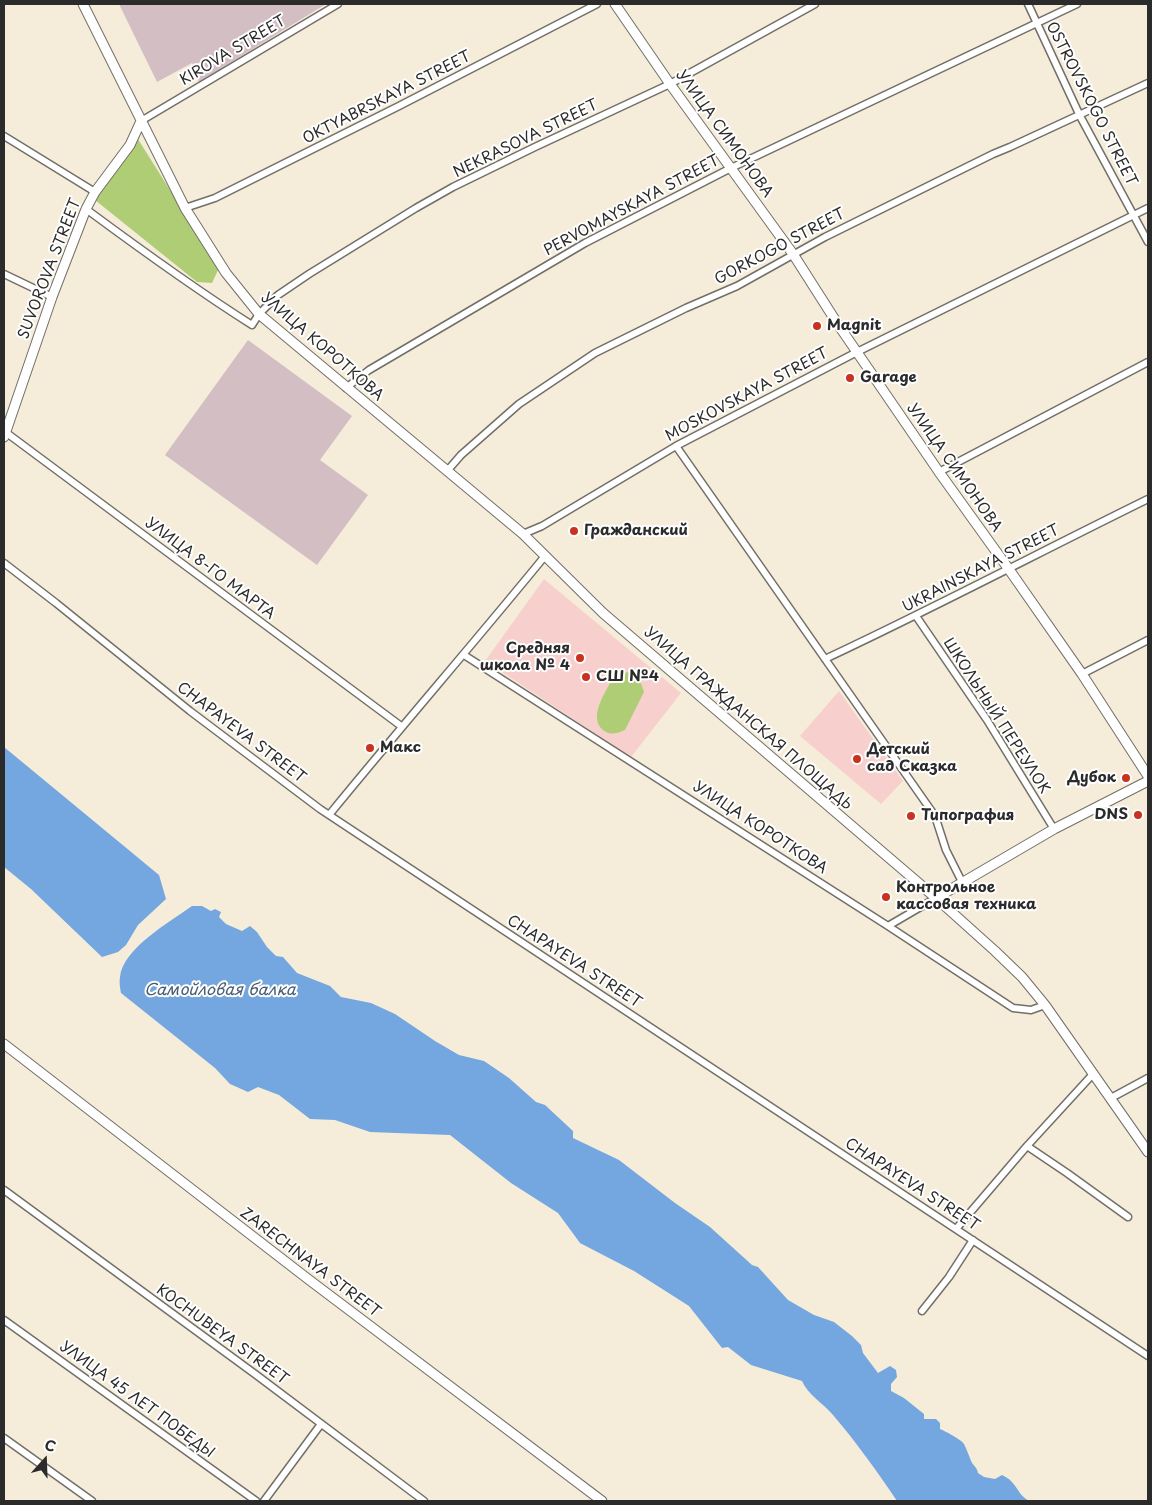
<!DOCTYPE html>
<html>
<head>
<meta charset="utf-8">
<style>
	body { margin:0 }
	#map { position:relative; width:1152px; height:1505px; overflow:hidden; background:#f5edda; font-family:"Playpen Sans",sans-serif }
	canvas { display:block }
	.frame { position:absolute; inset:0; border:5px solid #2b2b2b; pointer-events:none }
	.north { position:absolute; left:20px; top:1435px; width:50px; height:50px; -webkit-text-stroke:4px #fff; paint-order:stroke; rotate:20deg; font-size:14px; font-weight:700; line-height:20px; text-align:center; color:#2b2b2b }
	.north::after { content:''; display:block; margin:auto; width:18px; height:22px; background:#2b2b2b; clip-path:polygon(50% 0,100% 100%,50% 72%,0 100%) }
</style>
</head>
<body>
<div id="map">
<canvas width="1152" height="1505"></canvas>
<div class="frame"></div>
<div class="north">С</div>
</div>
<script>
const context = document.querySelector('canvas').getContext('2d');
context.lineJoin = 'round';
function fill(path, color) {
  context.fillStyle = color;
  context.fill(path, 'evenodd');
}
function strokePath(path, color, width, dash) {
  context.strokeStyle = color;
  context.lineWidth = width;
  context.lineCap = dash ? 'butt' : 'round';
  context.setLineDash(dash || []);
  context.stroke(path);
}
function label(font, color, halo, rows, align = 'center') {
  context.font = font + ' "Playpen Sans",sans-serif';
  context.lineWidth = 4;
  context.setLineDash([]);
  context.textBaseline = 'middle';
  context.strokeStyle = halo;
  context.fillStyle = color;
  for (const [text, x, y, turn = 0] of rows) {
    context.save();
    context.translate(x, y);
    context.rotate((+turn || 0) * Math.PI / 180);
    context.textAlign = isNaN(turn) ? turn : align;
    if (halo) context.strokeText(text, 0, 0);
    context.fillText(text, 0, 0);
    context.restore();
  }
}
fill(new Path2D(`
	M 544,579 L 681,693 L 631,757 L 485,661 Z
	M 839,691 L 903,781 L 881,804 L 800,736 Z`), '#f7d0cd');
fill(new Path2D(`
	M 119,4 L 326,4 L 199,82 L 192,63 L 157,82 Z
	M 248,340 L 352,416 L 320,460 L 368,495 L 317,565 L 165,455 Z`), '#d2bec3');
fill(new Path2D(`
	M 136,136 L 219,268 L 212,283 L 197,282 L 95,200 Z
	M 628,672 L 639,678 L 644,692 L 625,730 C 618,733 610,736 603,730 C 587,717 607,690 614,676 Z`), '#afcd74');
fill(new Path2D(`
	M 4,747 L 159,875 L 166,899 L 138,925 L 126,945 L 118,952 L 102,957 L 31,889 L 4,867 Z
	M 192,906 L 202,906 L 211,911 L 215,909 L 221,912 L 219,917 L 226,924 L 242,931 L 250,926 L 257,932 L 267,947 L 276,956 L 283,957 L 297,973 L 330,986 L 341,997 L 371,1003 L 395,1014 L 435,1041 L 459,1055 L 484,1061 L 509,1078 L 536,1102 L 545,1105 L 573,1131 L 573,1138 L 619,1160 L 675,1203 L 710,1227 L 752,1265 L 758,1267 L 788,1300 L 814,1315 L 834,1322 L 852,1336 L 861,1345 L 863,1353 L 878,1373 L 890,1366 L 896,1370 L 897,1377 L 891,1384 L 891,1391 L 904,1398 L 924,1414 L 924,1419 L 936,1419 L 940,1423 L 940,1429 C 945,1431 962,1440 964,1444 C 967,1450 969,1456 972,1463 C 975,1467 977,1468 978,1473 L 984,1477 L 995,1479 L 1002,1475 C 1018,1482 1017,1496 1030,1501 L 897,1501 C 877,1471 856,1442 833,1415 C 823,1403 808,1395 802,1381 L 751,1365 L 728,1347 L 722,1348 L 689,1306 L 634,1271 L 580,1243 L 558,1213 L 511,1183 L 450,1135 L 370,1132 L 335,1120 L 310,1119 L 279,1095 L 258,1087 L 248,1092 L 230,1084 L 215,1068 L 121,993 C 120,988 119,982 120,977 C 123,948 170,922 192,906 Z`), '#74a6df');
const minor = new Path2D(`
	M 1028,4 L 1080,116 L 1148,242
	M 141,121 L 338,4
	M 4,136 L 95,192
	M 185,208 L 215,198 L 399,106 L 597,4
	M 86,209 C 140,249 195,289 252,325 L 259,314 L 278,295 L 309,274 L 416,208 L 453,187 L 535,147 L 670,84 L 815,4
	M 4,274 L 52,297
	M 346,388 L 369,370 L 585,243 L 731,168 L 1077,4
	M 4,431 L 401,726
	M 676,446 L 935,816 L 946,850 L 962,882
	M 448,470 L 461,455 L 519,404 L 595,353 L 686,308 L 737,286 L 825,237 L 993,154 L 1010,147 L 1148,83
	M 939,472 L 1148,362
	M 523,534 L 542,526 L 676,446 L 857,352 L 1148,208
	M 4,563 L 56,603 L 190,711 L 320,809 L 1148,1356
	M 916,616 L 987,720 L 1054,829
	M 464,655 L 888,926 L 1013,1008 L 1031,1010 L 1045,1005
	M 825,659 C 934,608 1040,552 1148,499
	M 1082,674 L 1148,640
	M 329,815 C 400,728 474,643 545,556
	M 888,926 L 936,898
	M 1111,1098 L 1148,1078
	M 1027,1146 L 1067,1173 L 1128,1217
	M 4,1190 L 255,1374 L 424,1501
	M 956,1229 L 1027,1146 L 1093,1074
	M 922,1311 L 949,1277 L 973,1240
	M 4,1320 L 256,1501
	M 4,1438 L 92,1501
	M 264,1501 L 321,1424`);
const tertiary = new Path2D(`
	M 83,4 L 185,208 L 226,273 L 259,314 L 523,534 L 603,613 L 936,898 L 995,951 L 1022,977 L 1045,1005 L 1148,1152
	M 615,4 L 670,84 L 793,254 L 837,323 L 939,472 L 1008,568 L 1082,674 L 1148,776
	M 4,437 L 52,297 L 86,209 L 95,192 L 130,145 L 141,121
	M 936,898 L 1054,829 L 1148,781`);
const secondary = new Path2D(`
	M 4,1044 L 308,1279 L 602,1501`);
strokePath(minor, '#726f68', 9);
strokePath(tertiary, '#726f68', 11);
strokePath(secondary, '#726f68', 11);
strokePath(minor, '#fff', 6);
strokePath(tertiary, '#fff', 9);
strokePath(secondary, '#fff', 9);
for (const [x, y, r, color] of [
	[817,326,5,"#c8321e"],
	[850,378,5,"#c8321e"],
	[574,531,5,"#c8321e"],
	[580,658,5,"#c8321e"],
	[586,677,5,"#c8321e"],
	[370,748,5,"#c8321e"],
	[857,759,5,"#c8321e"],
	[1126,778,5,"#c8321e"],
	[1138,815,5,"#c8321e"],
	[911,816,5,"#c8321e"],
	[886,897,5,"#c8321e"]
]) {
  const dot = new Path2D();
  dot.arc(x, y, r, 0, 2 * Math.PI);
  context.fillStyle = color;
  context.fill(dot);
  strokePath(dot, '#fff', 2);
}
label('15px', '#2b2b2b', '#fff', [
	["KIROVA STREET",233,51,-31],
	["OKTYABRSKAYA STREET",387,98,-27],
	["OSTROVSKOGO STREET",1091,104,63],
	["УЛИЦА СИМОНОВА",724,134,54],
	["NEKRASOVA STREET",526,139,-26],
	["PERVOMAYSKAYA STREET",632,206,-28],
	["GORKOGO STREET",780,247,-28],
	["SUVOROVA STREET",50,269,-69],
	["УЛИЦА КОРОТКОВА",322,347,41],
	["MOSKOVSKAYA STREET",747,395,-28],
	["УЛИЦА СИМОНОВА",954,468,55],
	["УЛИЦА 8-ГО МАРТА",210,569,37],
	["UKRAINSKAYA STREET",981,569,-27],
	["ШКОЛЬНЫЙ ПЕРЕУЛОК",996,716,57],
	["УЛИЦА ГРАЖДАНСКАЯ ПЛОЩАДЬ",748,719,41],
	["CHAPAYEVA STREET",241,733,37],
	["УЛИЦА КОРОТКОВА",760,828,33],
	["CHAPAYEVA STREET",574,962,33],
	["CHAPAYEVA STREET",912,1185,33],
	["ZARECHNAYA STREET",310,1263,37],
	["KOCHUBEYA STREET",222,1335,36],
	["УЛИЦА 45 ЛЕТ ПОБЕДЫ",137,1400,36]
]);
label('bold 15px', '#2b2b2b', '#fff', [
	["Magnit",827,326],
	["Garage",860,378],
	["Гражданский",584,531],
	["Средняя",570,649,"right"],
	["школа № 4",570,666,"right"],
	["СШ №4",596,677],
	["Макс",380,748],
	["Детский",867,750],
	["сад Сказка",867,767],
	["Дубок",1116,778,"right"],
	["DNS",1128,815,"right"],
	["Типография",921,816],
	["Контрольное",896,888],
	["кассовая техника",896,905]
], 'left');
label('italic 16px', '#485c73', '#fff', [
	["Самойловая балка",220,991]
]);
</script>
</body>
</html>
